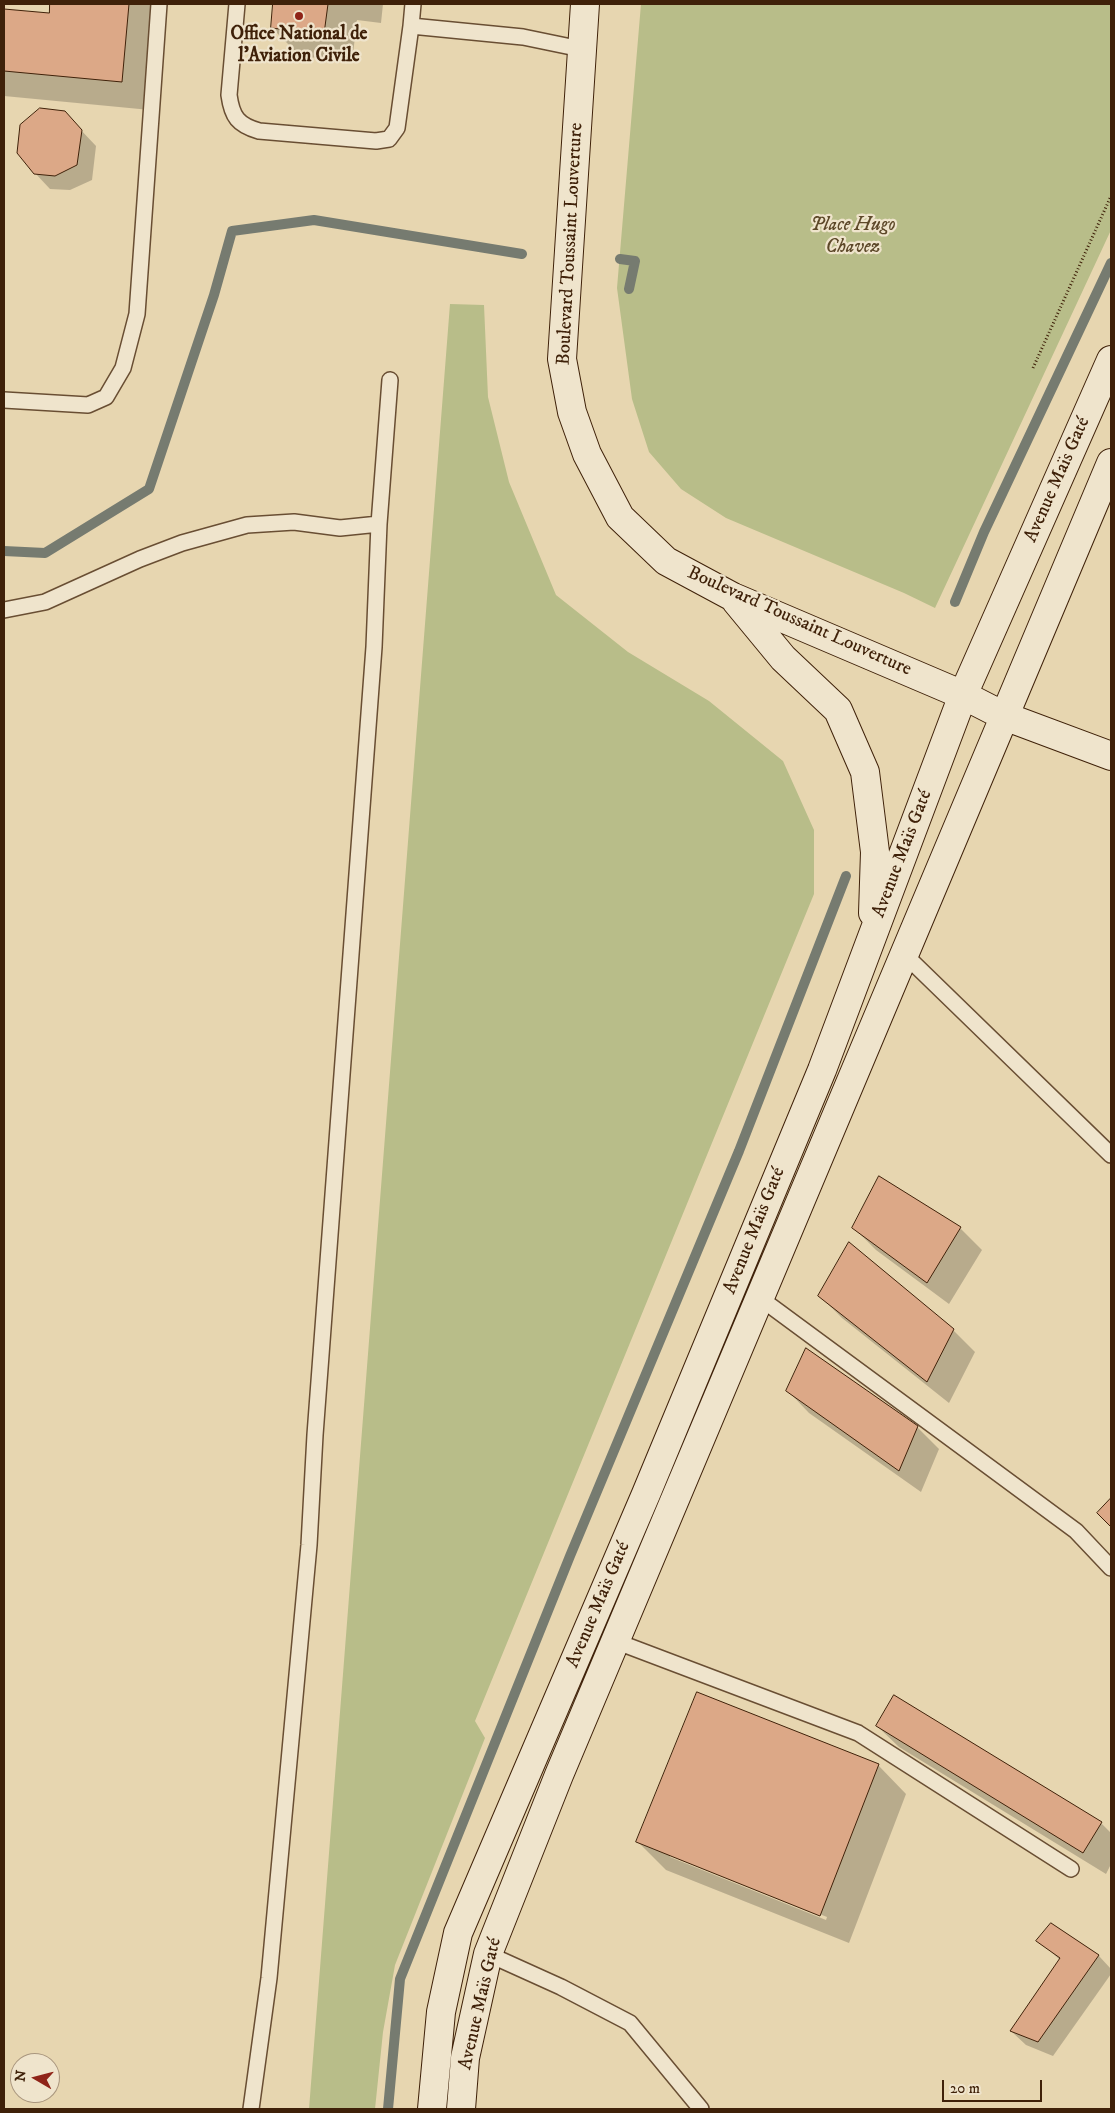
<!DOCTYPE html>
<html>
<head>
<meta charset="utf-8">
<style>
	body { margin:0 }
	#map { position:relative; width:1115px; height:2113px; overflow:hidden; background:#e7d6b0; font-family:"IM FELL DW Pica",serif }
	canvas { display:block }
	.frame { position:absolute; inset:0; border:5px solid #3f2109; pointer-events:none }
	.north { position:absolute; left:10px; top:2053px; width:50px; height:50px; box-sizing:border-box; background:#efe4cc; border:1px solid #a9967e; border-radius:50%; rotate:278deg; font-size:14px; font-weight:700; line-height:20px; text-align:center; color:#3f2109 }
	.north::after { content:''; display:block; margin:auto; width:18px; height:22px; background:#8f2418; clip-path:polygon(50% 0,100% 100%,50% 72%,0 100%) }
	.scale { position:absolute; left:942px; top:2080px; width:100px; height:22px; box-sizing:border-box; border:2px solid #3f2109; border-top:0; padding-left:6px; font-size:15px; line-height:18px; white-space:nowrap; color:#3f2109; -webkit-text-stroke:4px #efe4cc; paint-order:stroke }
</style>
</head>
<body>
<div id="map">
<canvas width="1115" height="2113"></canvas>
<div class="frame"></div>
<div class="north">N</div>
<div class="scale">20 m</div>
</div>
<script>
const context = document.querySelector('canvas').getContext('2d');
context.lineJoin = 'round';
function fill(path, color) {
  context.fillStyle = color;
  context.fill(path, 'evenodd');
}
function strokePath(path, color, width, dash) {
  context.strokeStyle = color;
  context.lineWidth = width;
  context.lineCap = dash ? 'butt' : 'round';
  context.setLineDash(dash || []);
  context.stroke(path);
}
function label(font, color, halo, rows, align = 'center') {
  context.font = font + ' "IM FELL DW Pica",serif';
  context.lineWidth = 4.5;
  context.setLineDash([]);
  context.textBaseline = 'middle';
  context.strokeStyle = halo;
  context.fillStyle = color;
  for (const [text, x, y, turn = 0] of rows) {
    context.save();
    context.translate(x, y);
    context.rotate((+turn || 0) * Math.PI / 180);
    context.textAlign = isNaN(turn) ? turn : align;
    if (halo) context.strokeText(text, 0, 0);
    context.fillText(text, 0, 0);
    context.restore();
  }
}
fill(new Path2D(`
	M 641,4 L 1111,4 L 1111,230 L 935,608 L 904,593 L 726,518 L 681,489 L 649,452 L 632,399 L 617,288 Z
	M 450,304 L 484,305 L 488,397 L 509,482 L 556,595 L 628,652 L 709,701 L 783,761 L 814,830 L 814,894 L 475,1721 L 485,1738 L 395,1965 L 383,2032 L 375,2109 L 309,2109 Z`), '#b8bd89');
fill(new Path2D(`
	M 51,4 L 159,4 L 150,110 L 4,96 L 4,10 L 51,14 Z
	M 274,4 L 383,4 L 381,23 L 357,20 L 352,62 L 300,56 L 272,28 Z
	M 79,128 L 96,146 L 92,180 L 70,190 L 50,189 L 35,173 Z
	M 880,1178 L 960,1228 L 982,1250 L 949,1304 L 876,1250 L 854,1228 Z
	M 820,1296 L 953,1330 L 975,1352 L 949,1403 L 842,1318 Z
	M 787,1390 L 917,1427 L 939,1449 L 921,1492 L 809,1413 Z
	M 877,1726 L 1101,1823 L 1111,1833 L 1111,1864 L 1106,1874 L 899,1747 Z
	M 878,1765 L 906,1794 L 849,1943 L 666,1870 L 637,1841 ZM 670,1854 L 827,1917 L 826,1920 L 670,1857 Z
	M 1051,1925 L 1099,1956 L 1111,1969 L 1111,1974 L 1053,2056 L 1026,2045 L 1011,2031 L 1060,1960 L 1038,1940 Z`), '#0003');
strokePath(new Path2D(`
	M 620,259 L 635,261 L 629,289
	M 4,551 L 45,553 L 149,489 L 214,295 L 232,231 L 314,220 L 522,254
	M 955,602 L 984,532 L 1111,263
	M 388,2109 L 400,1979 L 570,1556 L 739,1151 L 846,876`), '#767b70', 10);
const building = new Path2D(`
	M 50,4 L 129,4 L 122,82 L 4,71 L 4,9 L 49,13 Z
	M 273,4 L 328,4 L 324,34 L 271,28 Z
	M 40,108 L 65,111 L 82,130 L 77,165 L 55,176 L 34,174 L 17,153 L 20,125 Z
	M 879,1176 L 961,1227 L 927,1283 L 852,1228 Z
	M 849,1242 L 954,1329 L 927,1382 L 818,1296 Z
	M 806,1348 L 918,1426 L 899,1471 L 786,1391 Z
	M 1111,1498 L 1111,1527 L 1097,1513 Z
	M 697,1692 L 879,1764 L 820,1916 L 636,1842 Z
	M 894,1695 L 1102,1822 L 1083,1853 L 876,1726 Z
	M 1051,1923 L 1099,1955 L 1038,2042 L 1010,2031 L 1060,1958 L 1036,1941 Z`);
fill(building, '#dca887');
strokePath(building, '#3f2109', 1);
const lane = new Path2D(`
	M 237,4 L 229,95 C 232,117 238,125 259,131 L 376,141 L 389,139 L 397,128 L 411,26
	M 413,4 L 411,26 L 523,37 L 581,49
	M 4,400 L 88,405 L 106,397 L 123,368 L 137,314 L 159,4
	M 4,610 L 45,602 L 140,559 L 182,543 L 247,525 L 294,522 L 340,528 L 379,524
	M 903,953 L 1111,1155
	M 760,1298 L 1076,1531 L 1111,1568
	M 615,1641 L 858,1733 L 1071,1869
	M 488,1954 L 561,1987 L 630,2023 L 701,2109
	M 251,2109 L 269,1978 L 309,1545 L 315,1435 L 374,647 L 379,524 L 390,380`);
const secondary = new Path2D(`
	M 585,4 L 562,359 L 572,412 L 587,454 L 620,517 L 666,561 L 733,597 L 963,695 L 1004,716 L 1111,756
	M 736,601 L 783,658 L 838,710 L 865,772 L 875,852 L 873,913
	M 432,2109 L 441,2012 L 458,1933 L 646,1494 L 822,1070 L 963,695 L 1111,360
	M 461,2109 L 465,2058 L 488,1954 L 559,1775 L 1111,463`);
strokePath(lane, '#694e33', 18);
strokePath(secondary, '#3f2109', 30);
strokePath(new Path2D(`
	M 1033,368 L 1111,196`), '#3f2109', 3, [1, 2.5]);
strokePath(lane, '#efe4cc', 15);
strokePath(secondary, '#efe4cc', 28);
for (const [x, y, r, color] of [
	[299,16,5,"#8f2418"]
]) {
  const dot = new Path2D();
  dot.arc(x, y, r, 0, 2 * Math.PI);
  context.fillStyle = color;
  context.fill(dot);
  strokePath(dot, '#efe4cc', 2);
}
label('bold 19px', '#3f2109', '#efe4cc', [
	["Office National de",299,35],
	["l'Aviation Civile",299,57]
]);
label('italic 19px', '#5d4829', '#efe4cc', [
	["Place Hugo",853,226],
	["Chavez",853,248]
]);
label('19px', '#3f2109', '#efe4cc', [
	["Boulevard Toussaint Louverture",571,244,-87],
	["Avenue Maïs Gaté",1058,480,-66],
	["Boulevard Toussaint Louverture",799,622,24],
	["Avenue Maïs Gaté",903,854,-69],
	["Avenue Maïs Gaté",755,1231,-68],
	["Avenue Maïs Gaté",599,1605,-67],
	["Avenue Maïs Gaté",481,2004,-77]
]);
</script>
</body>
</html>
